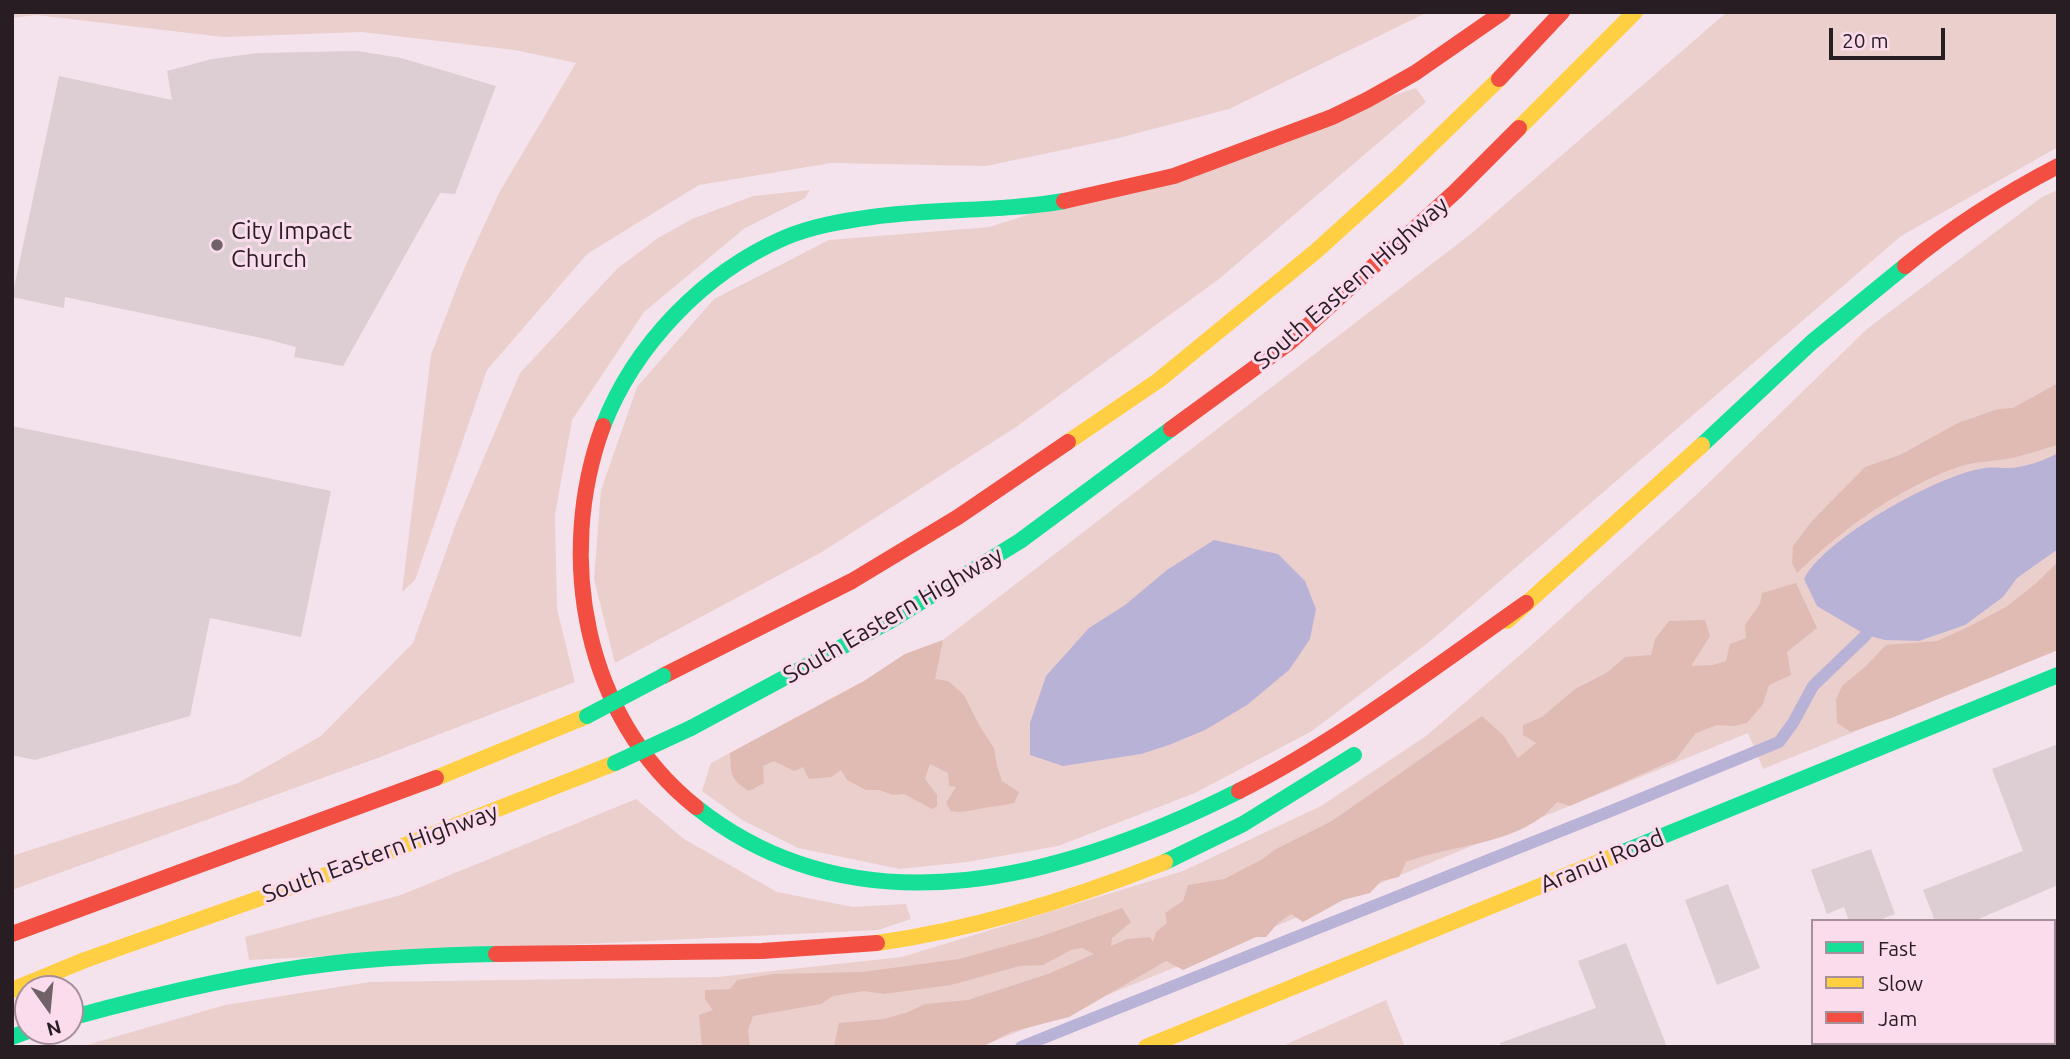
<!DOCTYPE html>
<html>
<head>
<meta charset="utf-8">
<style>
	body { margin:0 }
	#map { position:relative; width:2070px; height:1059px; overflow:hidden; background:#f4e3ec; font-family:Ubuntu,sans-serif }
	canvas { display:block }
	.frame { position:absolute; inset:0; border:14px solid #281d23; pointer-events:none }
	.legend { position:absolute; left:1811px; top:919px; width:245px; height:126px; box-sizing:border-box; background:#fbdced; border:2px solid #a7909c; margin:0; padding:9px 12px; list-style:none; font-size:21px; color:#281d23 }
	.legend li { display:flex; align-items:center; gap:14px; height:35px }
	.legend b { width:35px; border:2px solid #a7909c }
	.north { position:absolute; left:14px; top:975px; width:70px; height:70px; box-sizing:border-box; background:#fbdced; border:2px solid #a7909c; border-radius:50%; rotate:165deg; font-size:19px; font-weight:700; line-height:28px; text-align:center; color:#281d23 }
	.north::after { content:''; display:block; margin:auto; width:24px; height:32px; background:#6f6269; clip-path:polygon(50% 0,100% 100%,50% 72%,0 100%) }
	.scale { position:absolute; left:1829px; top:28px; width:116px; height:32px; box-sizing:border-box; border:4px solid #281d23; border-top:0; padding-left:9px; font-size:21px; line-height:24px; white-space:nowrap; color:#281d23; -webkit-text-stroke:5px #fbdced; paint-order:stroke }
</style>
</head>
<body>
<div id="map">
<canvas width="2070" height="1059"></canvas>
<div class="frame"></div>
<ul class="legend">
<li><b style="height:9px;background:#16e098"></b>Fast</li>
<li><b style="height:9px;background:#ffcf43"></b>Slow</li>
<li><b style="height:9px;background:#f24e42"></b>Jam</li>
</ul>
<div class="north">N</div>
<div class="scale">20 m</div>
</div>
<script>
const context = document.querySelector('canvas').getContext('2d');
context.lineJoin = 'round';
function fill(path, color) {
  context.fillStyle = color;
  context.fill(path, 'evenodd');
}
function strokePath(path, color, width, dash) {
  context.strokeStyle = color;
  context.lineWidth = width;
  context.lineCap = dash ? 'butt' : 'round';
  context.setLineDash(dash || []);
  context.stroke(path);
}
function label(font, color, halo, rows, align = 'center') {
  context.font = font + ' Ubuntu,sans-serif';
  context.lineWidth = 6;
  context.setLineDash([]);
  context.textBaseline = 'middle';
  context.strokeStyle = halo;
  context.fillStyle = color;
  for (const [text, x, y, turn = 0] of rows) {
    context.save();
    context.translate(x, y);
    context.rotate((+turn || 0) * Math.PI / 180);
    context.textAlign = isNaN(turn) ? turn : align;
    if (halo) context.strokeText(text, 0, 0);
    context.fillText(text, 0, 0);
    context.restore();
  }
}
fill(new Path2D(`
	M 12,12 L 529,12 L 575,14 L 624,12 L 1428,12 L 1229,109 L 1115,139 L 986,166 L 831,163 L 699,185 L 587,254 L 487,370 L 415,580 L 402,592 L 431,355 L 464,269 L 499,193 L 576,63 L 515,50 L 362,32 L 223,37 L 36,15 L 12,18 Z
	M 1727,12 L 2058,12 L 2058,147 L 1901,236 L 1429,642 L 1312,731 L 1195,793 L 1058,846 L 967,862 L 900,869 L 798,848 L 742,820 L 702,791 L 711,763 L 864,681 L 905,654 L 943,640 L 1472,233 Z
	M 1416,88 L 1426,102 L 1219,279 L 1016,427 L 822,552 L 615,663 L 594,579 L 601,490 L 637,387 L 714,299 L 829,240 L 990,227 Z
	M 810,190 L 805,198 L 745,228 L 644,312 L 572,420 L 555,515 L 557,609 L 575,682 L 375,759 L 12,890 L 12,856 L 238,783 L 321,736 L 413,643 L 457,521 L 520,373 L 617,269 L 658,238 L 692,219 L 753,196 Z
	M 2058,190 L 2058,649 L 1763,769 L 1748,733 L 980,1047 L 80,1047 L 225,1005 L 370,982 L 717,977 L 902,957 L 1183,871 L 1321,806 L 1426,736 L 1534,643 L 1694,497 L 1867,329 L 2042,197 Z
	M 636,799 L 684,839 L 777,892 L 853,907 L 906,904 L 911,919 L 878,930 L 249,960 L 245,937 L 401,895 Z
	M 1386,1000 L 1405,1047 L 1280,1047 Z`), '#ebcfcd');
fill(new Path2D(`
	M 2058,383 L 2058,445 C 2042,449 2027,455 2011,458 C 1994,462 1974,461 1958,467 C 1898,489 1843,528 1797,573 L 1792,563 L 1793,546 L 1812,521 L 1865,467 L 1900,455 L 1958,423 L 1998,409 L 2013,408 Z
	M 2058,562 L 2058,650 L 1894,717 L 1851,732 L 1837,723 L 1836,700 L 1842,686 L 1866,666 L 1886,645 L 1937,641 L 1970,626 L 2006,607 L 2034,585 Z
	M 1796,583 L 1817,628 L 1787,652 L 1791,675 L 1769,685 L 1763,704 L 1747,723 L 1734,726 L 1717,725 L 1696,733 L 1676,759 L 1570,806 L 1557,802 C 1521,846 1455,843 1406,862 L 1399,877 L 1381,881 L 1370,893 L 1343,900 L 1303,922 L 1291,914 L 1278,923 L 1266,937 L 1256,937 L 1183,970 L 1166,961 L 1069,1017 L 1011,1032 L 982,1047 L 834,1047 L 839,1023 L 884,1019 L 908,1012 L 925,1004 L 968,1000 L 1048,974 L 1094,954 L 1082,948 L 1071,950 L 1043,965 L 1020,966 L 951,985 L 884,994 L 864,991 L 833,996 L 821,1004 L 753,1016 L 748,1030 L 750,1047 L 702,1047 L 699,1015 L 713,1010 L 705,999 L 705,990 L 730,989 L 737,980 L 773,974 L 862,972 L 959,959 L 1039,937 L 1122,908 L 1131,922 L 1112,938 L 1111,946 L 1127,939 L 1150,937 L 1153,942 L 1156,932 L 1167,923 L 1165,913 L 1183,901 L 1188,885 L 1224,879 L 1263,859 L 1274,850 L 1332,821 L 1482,716 L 1504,736 L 1518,758 L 1536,743 L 1523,735 L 1523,725 L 1542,717 L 1575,689 L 1608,672 L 1625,657 L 1651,655 L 1655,639 L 1669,621 L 1705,620 L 1710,636 L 1691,666 L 1713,665 L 1726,661 L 1730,644 L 1746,638 L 1745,625 L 1760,604 L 1762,593 Z
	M 943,640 L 935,679 L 948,681 L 964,695 L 979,725 L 994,748 L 997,766 L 1002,781 L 1019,792 L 1014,803 C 1003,806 991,806 979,809 C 968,811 962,813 951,811 L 946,803 L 956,787 L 949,786 L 948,773 L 930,764 L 925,779 L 937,795 L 937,806 L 932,809 L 904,794 L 893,795 L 879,790 L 866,790 L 847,780 L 841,770 L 831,777 L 809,779 L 803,767 L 794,771 L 774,761 L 763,766 L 764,783 L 749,791 C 730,779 731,775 730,753 L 864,681 L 905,654 Z`), '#e0bbb4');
fill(new Path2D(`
	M 2058,453 L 2058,549 L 2017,578 L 2003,597 L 1965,625 L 1919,641 L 1885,640 L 1866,635 L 1817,606 L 1804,579 C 1823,539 1941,473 1985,468 C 1992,467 2000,468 2007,468 C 2024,468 2043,461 2058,453 Z
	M 1214,540 L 1278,554 L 1305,581 L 1316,609 L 1310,639 L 1289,670 L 1247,705 L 1205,730 L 1169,745 L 1141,754 L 1063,766 L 1030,755 L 1030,723 L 1046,676 L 1089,628 L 1125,605 L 1167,570 Z`), '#b9b2d7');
strokePath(new Path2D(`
	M 1021,1047 L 1611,811 L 1779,742 L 1793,723 L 1813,686 L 1866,635`), '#b9b2d7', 12);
fill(new Path2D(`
	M 357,51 L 401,58 L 496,86 L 455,194 L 440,193 L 343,366 L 294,357 L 296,347 L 266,339 L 65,297 L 64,308 L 12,297 L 59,76 L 172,100 L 167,71 L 212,59 L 258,53 Z
	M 12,426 L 331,491 L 301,637 L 210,618 L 190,716 L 35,760 L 12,755 Z
	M 2058,744 L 2058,885 L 1974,921 L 1935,921 L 1923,890 L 2023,851 L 1992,769 Z
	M 1871,849 L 1895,914 L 1877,921 L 1849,921 L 1844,907 L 1827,914 L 1811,870 Z
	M 1728,884 L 1760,968 L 1717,985 L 1685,900 Z
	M 1626,943 L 1667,1047 L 1501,1047 L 1500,1043 L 1596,1008 L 1578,961 Z`), '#dcced2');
strokePath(new Path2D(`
	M 603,426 C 635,344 704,273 784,238 C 812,226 843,221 872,217 C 936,208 1000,212 1064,201
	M 1702,445 L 1812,342 L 1905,266
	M 691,728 L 890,621 L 1020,541 L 1171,429
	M 696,807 C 861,938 1070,876 1239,791
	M 1621,853 L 2058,675
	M 1165,862 L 1243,824 L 1354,755
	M 70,1018 C 157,994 246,973 336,963 C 389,957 443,955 496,954
	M 12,1037 L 28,1031`), '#16e098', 16);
strokePath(new Path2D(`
	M 1519,128 L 1635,12
	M 1068,442 L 1159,380 L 1315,252 L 1397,178 L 1499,79
	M 1507,621 L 1702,445
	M 436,778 L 587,716
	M 877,943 C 977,929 1072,899 1165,862
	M 12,990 L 85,960 L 357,864 L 615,763
	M 1146,1047 L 1621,853`), '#ffcf43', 16);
strokePath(new Path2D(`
	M 1499,79 L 1562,12
	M 1064,201 L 1174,176 L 1332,117 L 1367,100 L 1415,73 L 1503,12
	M 1905,266 C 1951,228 2004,194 2058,166
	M 603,426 C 555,557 584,718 696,807
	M 1171,429 L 1290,342 L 1456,191 L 1519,128
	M 663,676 L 852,581 L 958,517 L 1068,442
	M 1239,791 C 1341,739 1432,669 1526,603
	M 12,934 L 436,778
	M 496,954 L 762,951 L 877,943`), '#f24e42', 16);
strokePath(new Path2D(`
	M 587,716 L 663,676
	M 615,763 L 691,728`), '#16e098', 16);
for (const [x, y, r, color] of [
	[217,245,7,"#6f6269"]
]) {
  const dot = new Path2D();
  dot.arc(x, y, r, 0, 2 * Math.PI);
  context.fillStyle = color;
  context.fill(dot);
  strokePath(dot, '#fbdced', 2.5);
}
label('24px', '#281d23', '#fbdced', [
	["City Impact",231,231],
	["Church",231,259]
], 'left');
label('24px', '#281d23', '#fbdced', [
	["South Eastern Highway",1351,283,-41],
	["South Eastern Highway",893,615,-30],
	["South Eastern Highway",380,853,-20],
	["Aranui Road",1602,861,-22]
]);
</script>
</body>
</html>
